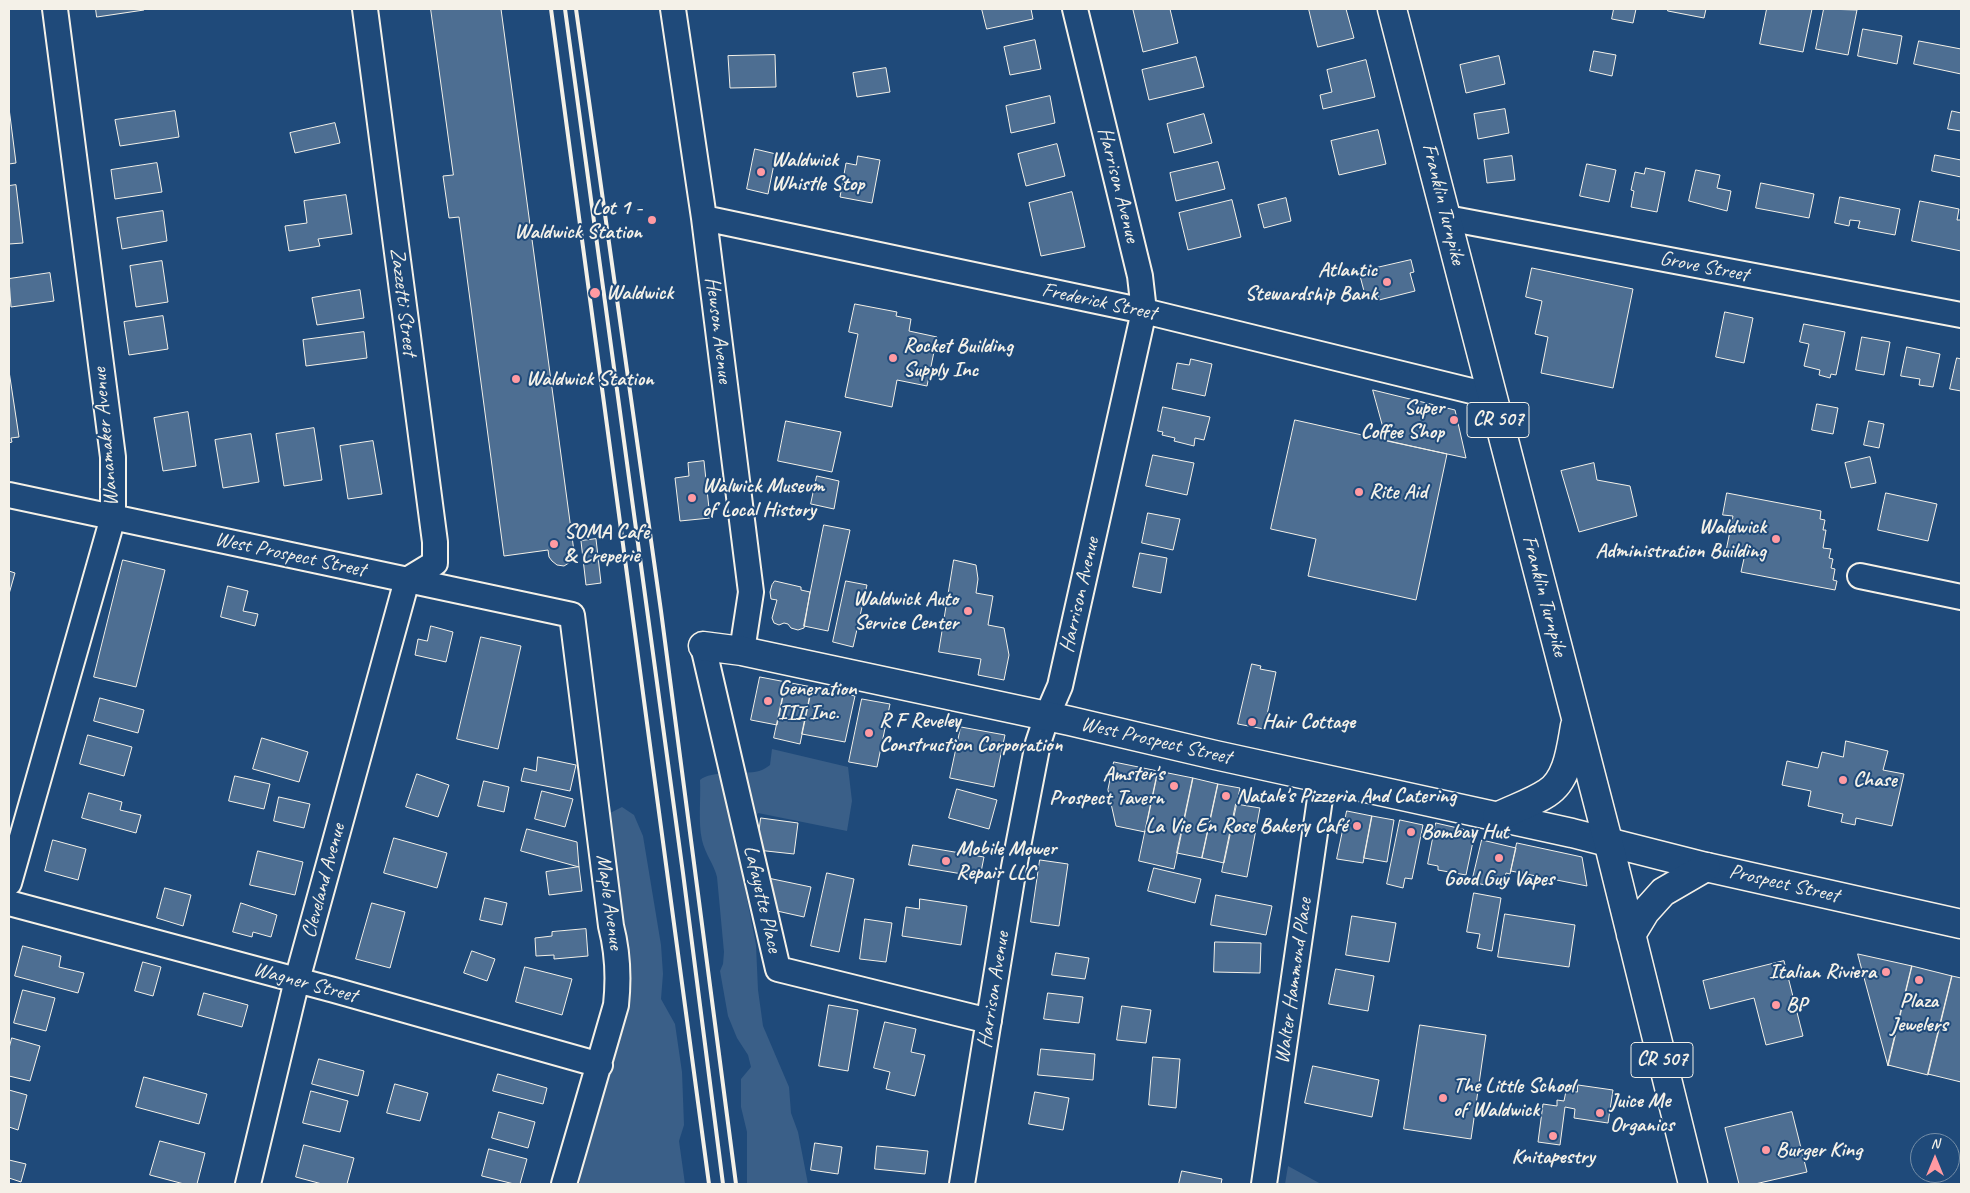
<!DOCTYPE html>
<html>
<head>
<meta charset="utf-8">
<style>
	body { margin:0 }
	#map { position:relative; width:1970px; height:1193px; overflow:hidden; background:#1f4a7a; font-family:Caveat,sans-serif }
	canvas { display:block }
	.frame { position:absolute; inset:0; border:10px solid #f4f1e8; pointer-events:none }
	.north { position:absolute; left:1910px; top:1133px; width:50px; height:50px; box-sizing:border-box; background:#1f4a7a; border:1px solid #748da6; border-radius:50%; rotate:0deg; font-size:14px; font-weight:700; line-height:20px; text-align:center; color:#f4f1e8 }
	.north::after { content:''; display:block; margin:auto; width:18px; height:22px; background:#ff9aa2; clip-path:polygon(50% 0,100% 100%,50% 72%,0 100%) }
</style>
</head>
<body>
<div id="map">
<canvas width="1970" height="1193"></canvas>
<div class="frame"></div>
<div class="north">N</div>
</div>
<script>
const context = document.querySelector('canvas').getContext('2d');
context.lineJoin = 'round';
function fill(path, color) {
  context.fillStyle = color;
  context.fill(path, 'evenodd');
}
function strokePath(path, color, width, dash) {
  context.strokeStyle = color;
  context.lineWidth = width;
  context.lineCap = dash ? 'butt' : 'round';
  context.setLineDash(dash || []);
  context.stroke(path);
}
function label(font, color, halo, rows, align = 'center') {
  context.font = font + ' Caveat,sans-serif';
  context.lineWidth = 4;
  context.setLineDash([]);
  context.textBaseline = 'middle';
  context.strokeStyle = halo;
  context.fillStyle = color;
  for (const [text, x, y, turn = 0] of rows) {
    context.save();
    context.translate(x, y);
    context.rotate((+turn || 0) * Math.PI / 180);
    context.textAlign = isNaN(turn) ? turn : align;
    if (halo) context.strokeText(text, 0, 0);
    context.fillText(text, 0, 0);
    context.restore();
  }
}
fill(new Path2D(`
	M 772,749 L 848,767 L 852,801 L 847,831 L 758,813 L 754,820 L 750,840 L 740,863 L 756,945 L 758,990 L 763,1026 L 789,1087 L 791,1113 L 798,1132 L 808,1184 L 747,1184 L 747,1132 L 741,1107 L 741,1079 L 751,1067 L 748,1055 L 737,1038 L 728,1016 L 720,971 L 723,964 L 724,952 L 717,877 C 714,864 705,854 702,840 C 698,822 701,799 700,780 C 711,770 743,775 759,771 C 763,770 767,767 770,765 Z
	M 622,807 L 634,815 L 643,836 L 661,945 L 663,974 L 661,999 L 675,1024 L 682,1072 L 684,1125 L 679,1141 L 685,1184 L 580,1184 L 579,1163 L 613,1040 L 608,814 Z
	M 1288,1166 L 1321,1184 L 1285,1184 Z`), '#3a5f88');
const building = new Path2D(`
	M 96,9 L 144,9 L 144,10 L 97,17 Z
	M 431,9 L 501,9 L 575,559 L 564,566 L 557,565 L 552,561 L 549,557 L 548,550 L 504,556 L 459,217 L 449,218 L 443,176 L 453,175 Z
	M 982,9 L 1031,9 L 1033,19 L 987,29 Z
	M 1140,9 L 1170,9 L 1178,43 L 1143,52 L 1133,10 Z
	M 1309,9 L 1346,9 L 1354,38 L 1318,47 Z
	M 1614,9 L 1636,9 L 1633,23 L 1612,19 Z
	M 1668,9 L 1706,9 L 1704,18 L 1668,11 Z
	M 1767,9 L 1812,9 L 1803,52 L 1760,44 Z
	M 1824,9 L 1857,10 L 1848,55 L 1816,49 Z
	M 1863,29 L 1902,36 L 1897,64 L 1858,56 Z
	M 1035,40 L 1041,69 L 1010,75 L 1004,47 Z
	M 1919,41 L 1961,49 L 1961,74 L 1914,64 Z
	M 1594,51 L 1616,55 L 1612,76 L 1590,71 Z
	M 775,55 L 776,87 L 730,88 L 728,56 Z
	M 1499,56 L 1505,84 L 1466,93 L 1460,65 Z
	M 1196,57 L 1204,87 L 1149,100 L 1142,70 Z
	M 1366,60 L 1375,97 L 1323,109 L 1320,95 L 1332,92 L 1327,70 Z
	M 886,68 L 890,92 L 857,97 L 853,73 Z
	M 1050,96 L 1055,123 L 1011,133 L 1006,106 Z
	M 9,108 L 16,163 L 9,164 Z
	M 1505,109 L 1509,133 L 1478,139 L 1474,114 Z
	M 175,111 L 179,137 L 120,146 L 115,120 Z
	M 1952,111 L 1961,113 L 1961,131 L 1948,129 Z
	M 1204,114 L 1212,143 L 1174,153 L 1167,124 Z
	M 335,123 L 340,143 L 295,153 L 290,133 Z
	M 1378,130 L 1386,164 L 1339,175 L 1331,141 Z
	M 1057,144 L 1065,176 L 1026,186 L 1018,154 Z
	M 755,149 L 776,154 L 768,194 L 747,189 Z
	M 1935,155 L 1961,160 L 1961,177 L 1932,171 Z
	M 858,156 L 880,160 L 872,203 L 840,197 L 846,163 L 856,165 Z
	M 1512,156 L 1515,180 L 1487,183 L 1484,160 Z
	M 1218,162 L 1225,189 L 1176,201 L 1170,173 Z
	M 157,163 L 162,192 L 115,199 L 111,170 Z
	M 1587,164 L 1616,170 L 1609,202 L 1580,196 Z
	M 1646,168 L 1665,172 L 1657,212 L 1631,207 L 1634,191 L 1631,190 L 1635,172 L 1644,174 Z
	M 1696,170 L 1720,175 L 1717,188 L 1731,191 L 1727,211 L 1689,201 Z
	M 1761,183 L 1814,194 L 1809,218 L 1756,208 Z
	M 16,185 L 23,243 L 9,244 L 9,186 Z
	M 1072,192 L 1085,247 L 1041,256 L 1029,203 Z
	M 346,195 L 352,234 L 318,239 L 320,246 L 289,251 L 285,226 L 307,223 L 304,201 Z
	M 1840,197 L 1900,209 L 1895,235 L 1858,228 L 1860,221 L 1850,220 L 1849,226 L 1835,223 Z
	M 1286,198 L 1291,221 L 1264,228 L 1258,205 Z
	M 1232,200 L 1241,237 L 1188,250 L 1179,213 Z
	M 1920,201 L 1959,209 L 1957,220 L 1961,220 L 1961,251 L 1912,241 Z
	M 163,211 L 167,241 L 122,249 L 117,218 Z
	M 1411,260 L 1414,272 L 1410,273 L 1415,291 L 1379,300 L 1377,292 L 1365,295 L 1359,272 Z
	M 162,261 L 168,302 L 136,307 L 130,266 Z
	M 1532,268 L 1633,289 L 1613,388 L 1541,373 L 1548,337 L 1535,334 L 1542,301 L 1526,297 Z
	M 50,273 L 54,301 L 11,307 L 9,279 Z
	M 360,290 L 364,318 L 317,325 L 312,298 Z
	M 855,304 L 897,312 L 896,316 L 911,319 L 909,331 L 937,337 L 927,386 L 897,380 L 892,407 L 845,397 L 858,334 L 849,332 Z
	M 1725,312 L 1753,318 L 1744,363 L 1716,357 Z
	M 163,316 L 168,349 L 129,355 L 124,322 Z
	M 1804,324 L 1845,332 L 1836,375 L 1831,374 L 1830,378 L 1819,375 L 1820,370 L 1804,366 L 1809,344 L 1800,342 Z
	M 364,332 L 367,358 L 306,366 L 303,340 Z
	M 1862,337 L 1890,342 L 1884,375 L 1856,370 Z
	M 1907,347 L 1940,354 L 1933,387 L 1919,385 L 1920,379 L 1901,376 Z
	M 1957,358 L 1961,359 L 1961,391 L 1950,389 Z
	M 1191,359 L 1212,364 L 1205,396 L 1172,389 L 1177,363 L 1189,365 Z
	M 9,371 L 19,437 L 11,438 L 12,442 L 9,443 Z
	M 1373,390 L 1455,410 L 1466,458 L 1387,441 Z
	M 1817,404 L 1838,408 L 1833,434 L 1812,430 Z
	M 1163,407 L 1210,417 L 1204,440 L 1195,438 L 1194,446 L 1174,441 L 1175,438 L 1162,435 L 1163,432 L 1158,431 Z
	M 188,412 L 196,466 L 163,471 L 154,418 Z
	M 1295,420 L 1447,454 L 1416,600 L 1308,576 L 1316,539 L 1271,529 Z
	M 786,421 L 841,432 L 832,472 L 778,461 Z
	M 1869,421 L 1884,424 L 1879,448 L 1864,445 Z
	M 314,428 L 322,480 L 284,486 L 276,434 Z
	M 251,434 L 259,482 L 223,488 L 215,440 Z
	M 373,441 L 382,494 L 348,499 L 340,446 Z
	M 1153,455 L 1194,463 L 1187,495 L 1146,486 Z
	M 1870,457 L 1876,483 L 1851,488 L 1845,463 Z
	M 704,461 L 710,518 L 680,521 L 675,478 L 689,476 L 688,463 Z
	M 1594,463 L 1597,480 L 1630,486 L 1637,516 L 1579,532 L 1561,471 Z
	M 817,476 L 839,481 L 834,509 L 811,504 Z
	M 1727,493 L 1821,511 L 1820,519 L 1825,520 L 1823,530 L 1826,530 L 1823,548 L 1831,549 L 1829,558 L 1833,559 L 1831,568 L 1835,569 L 1833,580 L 1837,581 L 1835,590 L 1741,572 L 1745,554 L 1726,551 L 1733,516 L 1723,515 Z
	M 1886,493 L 1937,504 L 1928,541 L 1878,530 Z
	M 1148,513 L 1180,519 L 1173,550 L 1142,543 Z
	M 824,525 L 850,530 L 828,631 L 804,626 Z
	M 596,539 L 601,583 L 586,585 L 581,541 Z
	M 1140,553 L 1167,558 L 1161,593 L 1133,587 Z
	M 123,560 L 165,570 L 136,687 L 94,677 Z
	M 954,560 L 976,565 L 978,579 L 976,593 L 993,596 L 988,625 L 1004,628 L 1009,655 L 1004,680 L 978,675 L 981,659 L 939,652 Z
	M 9,571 L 15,573 L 9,594 Z
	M 775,581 L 801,587 L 801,590 L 810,592 L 804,628 L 798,630 L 791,628 L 788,624 L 784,623 L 779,625 L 774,623 L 772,618 L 777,600 L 771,599 L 770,592 L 772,585 Z
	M 846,581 L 867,585 L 853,647 L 833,642 Z
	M 228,586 L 248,591 L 243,611 L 258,614 L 255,626 L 221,617 Z
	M 431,626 L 453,632 L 446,662 L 415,655 L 418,639 L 427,641 Z
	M 481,637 L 521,646 L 498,749 L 457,739 Z
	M 1252,664 L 1261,666 L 1260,669 L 1276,672 L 1264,729 L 1238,724 Z
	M 760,677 L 786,682 L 777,725 L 751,720 Z
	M 786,682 L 812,687 L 800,744 L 774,738 Z
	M 812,687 L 855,696 L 845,742 L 802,734 Z
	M 100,698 L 144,710 L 138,733 L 94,721 Z
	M 862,699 L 890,704 L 877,767 L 849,762 Z
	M 961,727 L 1005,735 L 994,787 L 950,778 Z
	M 88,735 L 132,747 L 124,776 L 80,764 Z
	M 262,738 L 308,752 L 299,782 L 253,769 Z
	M 1846,741 L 1888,751 L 1883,770 L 1904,774 L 1892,826 L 1856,818 L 1855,825 L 1841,822 L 1843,814 L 1808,806 L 1811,791 L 1782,785 L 1787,761 L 1818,768 L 1822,752 L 1843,757 Z
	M 538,757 L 576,765 L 570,791 L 521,781 L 524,768 L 536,771 Z
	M 1114,762 L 1158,771 L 1145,832 L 1116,826 L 1108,790 Z
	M 1158,771 L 1193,778 L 1174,869 L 1139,861 Z
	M 417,774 L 449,785 L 438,817 L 406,807 Z
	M 235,776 L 270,784 L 264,809 L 229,801 Z
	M 1193,778 L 1218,784 L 1202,858 L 1177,853 Z
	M 484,781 L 509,787 L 504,812 L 478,806 Z
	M 1218,784 L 1240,788 L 1224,863 L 1202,858 Z
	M 957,789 L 997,800 L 989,829 L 949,818 Z
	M 542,791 L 573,799 L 565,827 L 535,819 Z
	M 89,793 L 122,802 L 120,810 L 141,815 L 136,833 L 82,818 Z
	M 279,797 L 310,804 L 304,828 L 274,821 Z
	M 1236,804 L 1260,808 L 1247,877 L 1222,872 Z
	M 1347,811 L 1372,816 L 1363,863 L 1337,859 Z
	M 1372,816 L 1394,820 L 1387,862 L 1364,858 Z
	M 761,818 L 798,823 L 794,854 L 757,850 Z
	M 1400,820 L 1423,825 L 1412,879 L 1405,878 L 1403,888 L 1387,884 Z
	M 1436,823 L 1475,832 L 1466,875 L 1438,870 L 1438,866 L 1428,864 Z
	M 527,829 L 577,842 L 579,867 L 521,851 Z
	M 394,838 L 447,853 L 437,888 L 384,873 Z
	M 53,840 L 86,849 L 78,880 L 45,871 Z
	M 1482,840 L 1516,848 L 1510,874 L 1506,873 L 1504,881 L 1491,880 L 1489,886 L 1472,882 Z
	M 1517,843 L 1582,857 L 1587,886 L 1511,871 Z
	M 913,845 L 984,857 L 980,877 L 909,865 Z
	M 258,851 L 303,862 L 295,895 L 250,885 Z
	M 1040,860 L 1068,864 L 1059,926 L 1031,922 Z
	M 579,867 L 582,891 L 549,895 L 546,872 Z
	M 1154,868 L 1201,879 L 1195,903 L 1148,891 Z
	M 827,873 L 854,879 L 839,952 L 811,946 Z
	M 763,877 L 811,887 L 804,917 L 768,909 Z
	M 165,888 L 191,895 L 183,926 L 157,918 Z
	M 1474,893 L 1501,898 L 1492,951 L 1477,948 L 1480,934 L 1467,932 Z
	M 1216,895 L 1272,906 L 1266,935 L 1211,925 Z
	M 485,898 L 507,903 L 502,925 L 480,920 Z
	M 920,899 L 967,906 L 961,945 L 902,936 L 906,907 L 919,909 Z
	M 241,903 L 277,915 L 271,937 L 253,932 L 252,937 L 233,932 Z
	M 372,903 L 405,912 L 390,968 L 356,959 Z
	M 1505,914 L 1575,925 L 1569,967 L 1498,957 Z
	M 1352,916 L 1396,923 L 1389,962 L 1346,955 Z
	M 865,919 L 892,923 L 886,962 L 860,959 Z
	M 586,929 L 588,956 L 554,959 L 554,955 L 536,956 L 535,938 L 552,936 L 552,932 Z
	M 1215,942 L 1261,943 L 1260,973 L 1214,972 Z
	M 23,946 L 61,956 L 59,967 L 84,973 L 78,993 L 15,976 Z
	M 472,951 L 495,959 L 487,981 L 464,973 Z
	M 1056,953 L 1089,958 L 1085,979 L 1052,975 Z
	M 1858,954 L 1912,966 L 1888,1066 L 1860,963 Z
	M 1784,961 L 1803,1036 L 1766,1045 L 1754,998 L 1710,1009 L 1703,981 Z
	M 143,962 L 161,967 L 153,996 L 135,991 Z
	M 1912,966 L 1952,976 L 1928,1075 L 1888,1065 Z
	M 525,967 L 572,979 L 562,1015 L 516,1002 Z
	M 1336,969 L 1374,976 L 1368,1011 L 1329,1004 Z
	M 1952,976 L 1961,978 L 1961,1082 L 1928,1074 Z
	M 23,990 L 55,998 L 46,1031 L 14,1023 Z
	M 204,993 L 248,1005 L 242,1027 L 198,1015 Z
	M 1048,993 L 1083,997 L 1079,1023 L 1044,1019 Z
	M 829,1005 L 858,1010 L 848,1071 L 819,1066 Z
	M 1122,1006 L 1151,1010 L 1146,1043 L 1117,1040 Z
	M 885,1022 L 916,1029 L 911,1052 L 925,1055 L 915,1096 L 886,1089 L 890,1072 L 874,1068 Z
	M 1420,1025 L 1486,1035 L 1471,1139 L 1404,1129 Z
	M 12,1038 L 40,1046 L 30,1081 L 9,1076 L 9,1049 Z
	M 1041,1049 L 1095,1054 L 1093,1080 L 1038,1075 Z
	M 1153,1057 L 1180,1059 L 1176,1108 L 1149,1105 Z
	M 319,1059 L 364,1071 L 358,1096 L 312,1084 Z
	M 1313,1066 L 1379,1080 L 1372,1117 L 1305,1103 Z
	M 498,1074 L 547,1088 L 543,1104 L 493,1091 Z
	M 144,1077 L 207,1094 L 199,1124 L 136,1107 Z
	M 395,1084 L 428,1093 L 420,1121 L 387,1113 Z
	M 1578,1085 L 1613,1090 L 1608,1123 L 1574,1118 L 1575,1109 L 1565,1107 L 1560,1145 L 1538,1142 L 1543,1104 L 1557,1106 L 1557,1100 L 1564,1101 L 1566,1091 L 1577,1092 Z
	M 9,1090 L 27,1095 L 18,1130 L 9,1127 Z
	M 311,1091 L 348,1101 L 340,1132 L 303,1123 Z
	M 1035,1092 L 1069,1098 L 1063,1130 L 1029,1124 Z
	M 499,1112 L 535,1122 L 528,1148 L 492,1138 Z
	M 1792,1112 L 1807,1172 L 1755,1184 L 1739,1184 L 1725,1128 Z
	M 160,1141 L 205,1153 L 197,1184 L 184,1184 L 150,1175 Z
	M 815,1143 L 842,1147 L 838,1174 L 811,1170 Z
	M 304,1145 L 354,1158 L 347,1184 L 322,1184 L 296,1177 Z
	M 877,1146 L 928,1151 L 925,1174 L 875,1169 Z
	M 489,1149 L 527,1159 L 520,1184 L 514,1184 L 482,1176 Z
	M 9,1160 L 26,1164 L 21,1182 L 9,1178 Z
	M 1182,1171 L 1222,1179 L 1221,1184 L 1179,1184 Z`);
fill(building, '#4d6e92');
strokePath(building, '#f4f1e8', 1);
const minor = new Path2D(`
	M 365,9 L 435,542 L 435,563 L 407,580
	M 673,9 L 704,218 L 751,592 L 742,651
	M 704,218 L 1144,311 L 1492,396
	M 1447,218 L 1961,315
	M 9,495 L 572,615 L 611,926 C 618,953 619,977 616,1005 L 564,1184
	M 1860,576 L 1961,597
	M 703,646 L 778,969 L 989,1021
	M 9,883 L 113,517 L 113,457 L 55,9
	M 9,903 L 334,990 L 600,1065
	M 248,1184 L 297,980 L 407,580
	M 962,1184 L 1014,867 L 1038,743 L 1047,716 L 1060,686 L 1144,311 L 1140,276 L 1075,9
	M 1264,1184 L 1323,778`);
const tertiary = new Path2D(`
	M 703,646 L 742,651 L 1070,721 L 1215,755 L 1572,833 L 1706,867 L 1961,924`);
const primary = new Path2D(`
	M 1392,9 L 1608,841 L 1693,1184
	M 1497,817 C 1513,809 1532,803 1547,793 C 1568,780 1571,748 1575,726
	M 1631,935 L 1645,912 L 1663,892 L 1706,867`);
strokePath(minor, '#f4f1e8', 28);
strokePath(tertiary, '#f4f1e8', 31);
strokePath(primary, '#f4f1e8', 31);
strokePath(minor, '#1f4a7a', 24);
strokePath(tertiary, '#1f4a7a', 28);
strokePath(primary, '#1f4a7a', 28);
strokePath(new Path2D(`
	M 551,9 L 709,1184
	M 565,9 L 683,873 L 723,1184
	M 576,9 L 661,611 L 736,1184`), '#f4f1e8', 4);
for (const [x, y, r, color] of [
	[761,172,5,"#ff9aa2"],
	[652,220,5,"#ff9aa2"],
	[1387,282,5,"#ff9aa2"],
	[595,293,6,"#ff9aa2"],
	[893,358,5,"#ff9aa2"],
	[516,379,5,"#ff9aa2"],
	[1454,420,5,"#ff9aa2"],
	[1359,492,5,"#ff9aa2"],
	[692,498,5,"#ff9aa2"],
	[1776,539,5,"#ff9aa2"],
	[554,544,5,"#ff9aa2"],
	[968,611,5,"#ff9aa2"],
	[768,701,5,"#ff9aa2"],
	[1252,722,5,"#ff9aa2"],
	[869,733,5,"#ff9aa2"],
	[1843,780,5,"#ff9aa2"],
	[1174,786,5,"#ff9aa2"],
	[1226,796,5,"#ff9aa2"],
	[1357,826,5,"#ff9aa2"],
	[1411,832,5,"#ff9aa2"],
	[1499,858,5,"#ff9aa2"],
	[946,861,5,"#ff9aa2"],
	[1886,972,5,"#ff9aa2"],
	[1919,980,5,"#ff9aa2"],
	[1776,1005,5,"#ff9aa2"],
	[1443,1098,5,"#ff9aa2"],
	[1600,1113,5,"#ff9aa2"],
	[1553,1136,5,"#ff9aa2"],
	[1766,1150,5,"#ff9aa2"]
]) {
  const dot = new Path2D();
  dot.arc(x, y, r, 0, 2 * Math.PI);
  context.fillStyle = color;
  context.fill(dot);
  strokePath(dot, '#1f4a7a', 2);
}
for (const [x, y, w] of [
	[1498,420,62],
	[1662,1060,62]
]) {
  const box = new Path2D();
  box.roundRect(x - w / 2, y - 17.5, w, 35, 4);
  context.fillStyle = '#1f4a7a';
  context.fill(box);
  strokePath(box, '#f4f1e8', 1);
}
label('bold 20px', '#f4f1e8', null, [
	["CR 507",1498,420],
	["CR 507",1662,1060]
]);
label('bold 21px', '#f4f1e8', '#1f4a7a', [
	["Waldwick",771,160],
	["Whistle Stop",771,184],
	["Lot 1 -",642,208,"right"],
	["Waldwick Station",642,232,"right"],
	["Atlantic",1377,270,"right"],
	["Stewardship Bank",1377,294,"right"],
	["Waldwick",606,293],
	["Rocket Building",903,346],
	["Supply Inc",903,370],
	["Waldwick Station",526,379],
	["Super",1444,408,"right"],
	["Coffee Shop",1444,432,"right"],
	["Walwick Museum",702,486],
	["of Local History",702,510],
	["Rite Aid",1369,492],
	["Waldwick",1766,527,"right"],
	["Administration Building",1766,551,"right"],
	["SOMA Cafe",564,532],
	["& Creperie",564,556],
	["Waldwick Auto",958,599,"right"],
	["Service Center",958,623,"right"],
	["Generation",778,689],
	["III Inc.",778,713],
	["R F Reveley",879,721],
	["Construction Corporation",879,745],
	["Hair Cottage",1262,722],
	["Amster's",1164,774,"right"],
	["Prospect Tavern",1164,798,"right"],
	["Chase",1853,780],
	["Natale's Pizzeria And Catering",1236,796],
	["La Vie En Rose Bakery Café",1347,826,"right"],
	["Bombay Hut",1421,832],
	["Mobile Mower",956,849],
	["Repair LLC",956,873],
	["Good Guy Vapes",1499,879,"center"],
	["Italian Riviera",1876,972,"right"],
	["Plaza",1919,1001,"center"],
	["Jewelers",1919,1025,"center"],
	["BP",1786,1005],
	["The Little School",1453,1086],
	["of Waldwick",1453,1110],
	["Juice Me",1610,1101],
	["Organics",1610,1125],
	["Burger King",1776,1150],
	["Knitapestry",1553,1157,"center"]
], 'left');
label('21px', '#f4f1e8', '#1f4a7a', [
	["Harrison Avenue",1118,185,76],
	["Franklin Turnpike",1443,204,76],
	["Grove Street",1704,267,11],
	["Zazzetti Street",403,302,83],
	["Frederick Street",1099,302,12],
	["Hewson Avenue",718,330,83],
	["Wanamaker Avenue",106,437,-95],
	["West Prospect Street",290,555,12],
	["Harrison Avenue",1080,595,-77],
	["Franklin Turnpike",1544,596,75],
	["West Prospect Street",1156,741,13],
	["Cleveland Avenue",324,881,-75],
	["Prospect Street",1784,884,13],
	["Lafayette Place",762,899,77],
	["Maple Avenue",609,902,82],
	["Walter Hammond Place",1294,981,-82],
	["Wagner Street",305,983,15],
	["Harrison Avenue",994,990,-81]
]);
</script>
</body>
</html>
